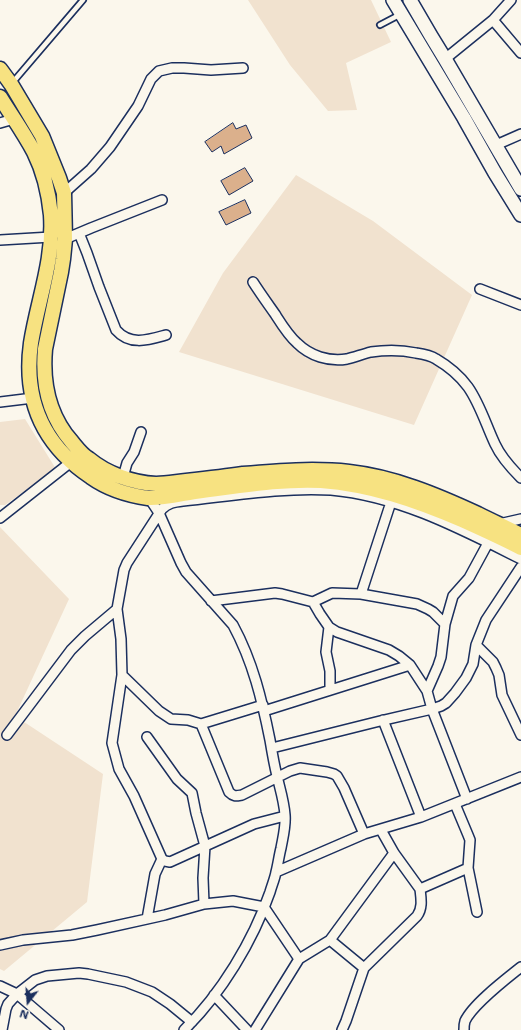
<!DOCTYPE html>
<html>
<head>
<meta charset="utf-8">
<style>
	body { margin:0 }
	#map { position:relative; width:521px; height:1030px; overflow:hidden; background:#fbf7ec; font-family:"Shantell Sans",sans-serif }
	canvas { display:block }
	.north { position:absolute; left:8px; top:982px; width:40px; height:40px; -webkit-text-stroke:3px #fbf7ec; paint-order:stroke; rotate:197deg; font-size:11px; font-weight:700; line-height:16px; text-align:center; color:#1b2f5e }
	.north::after { content:''; display:block; margin:auto; width:14px; height:18px; background:#1b2f5e; clip-path:polygon(50% 0,100% 100%,50% 72%,0 100%) }
</style>
</head>
<body>
<div id="map">
<canvas width="521" height="1030"></canvas>
<div class="north">N</div>
</div>
<script>
const context = document.querySelector('canvas').getContext('2d');
context.lineJoin = 'round';
function fill(path, color) {
  context.fillStyle = color;
  context.fill(path, 'evenodd');
}
function strokePath(path, color, width, dash) {
  context.strokeStyle = color;
  context.lineWidth = width;
  context.lineCap = dash ? 'butt' : 'round';
  context.setLineDash(dash || []);
  context.stroke(path);
}
fill(new Path2D(`
	M 248,0 L 371,0 L 391,42 L 346,63 L 357,110 L 328,111 L 290,65 Z
	M 296,175 L 373,221 L 472,295 L 414,425 L 179,352 L 223,273 Z
	M 25,419 L 56,469 L 5,505 L 0,505 L 0,422 Z
	M 0,527 L 69,599 L 15,716 L 103,774 L 87,902 L 4,971 L 0,969 Z`), '#f1e2cf');
const building = new Path2D(`
	M 233,123 L 236,129 L 246,125 L 252,138 L 224,154 L 221,146 L 212,152 L 205,142 Z
	M 245,168 L 253,181 L 229,195 L 221,181 Z
	M 245,200 L 251,213 L 226,225 L 219,212 Z`);
fill(building, '#dbb08c');
strokePath(building, '#1b2f5e', 1);
const lane = new Path2D(`
	M 380,25 L 401,14
	M 13,82 L 83,0`);
const street = new Path2D(`
	M 493,20 L 521,53
	M 445,59 L 493,20 L 511,0
	M 0,123 L 14,119
	M 496,145 L 521,134
	M 64,193 L 91,169 L 110,147 L 138,106 L 151,79 L 159,71 L 172,68 L 184,68 L 211,70 L 243,68
	M 79,233 L 87,253 L 99,287 L 116,330 C 130,346 148,340 166,335
	M 65,239 L 91,228 L 162,200
	M 0,240 L 51,237
	M 253,282 C 260,293 268,304 275,314 C 282,325 288,335 297,343 C 310,356 329,362 347,359 C 355,357 363,354 371,352 C 385,350 402,350 416,353 C 423,354 430,355 436,359 C 448,366 460,376 468,387 C 480,404 486,425 495,444 C 501,457 511,468 521,478
	M 480,289 L 521,305
	M 0,402 L 33,398
	M 123,477 L 127,463 L 134,452 L 141,432
	M 149,498 L 159,513 L 181,563 L 186,572 L 233,625 C 253,662 262,700 270,740 C 272,752 274,764 277,776 C 280,789 284,801 285,815 C 286,826 283,837 281,848 C 279,856 278,864 276,872 C 275,878 272,885 270,892 C 253,941 221,994 184,1030
	M 0,518 L 71,462
	M 498,525 L 499,524 L 521,519
	M 361,594 L 391,502
	M 211,601 L 275,593 L 282,594 L 313,602 L 332,593 L 361,594 L 417,604 L 428,609 L 433,612 L 445,624
	M 313,602 L 320,614 L 329,627 L 337,632 L 389,650 L 399,656 L 410,665 L 427,691 L 432,709 L 467,799
	M 329,627 L 326,652 L 330,671 L 330,690
	M 476,645 L 493,662 L 496,668 L 499,675 L 502,695 L 521,735
	M 122,675 L 112,743 L 119,769 L 134,796 L 162,859 L 165,861 L 170,862 L 254,824 L 285,816
	M 427,691 L 438,666 L 441,657 L 445,624 L 453,596 L 469,578 L 488,543
	M 263,705 L 201,724 L 188,720 L 171,719 L 159,711 L 122,675 L 121,639 L 117,609 L 124,570 L 127,563 L 162,509 C 168,503 174,502 183,501 C 231,496 283,487 331,490 C 399,496 461,529 521,559
	M 264,711 L 410,665
	M 383,720 L 421,817
	M 201,724 L 229,792 C 234,797 236,796 242,795 L 290,771 L 300,768 L 327,772 L 334,774 L 337,776 L 344,788 L 364,834
	M 7,735 L 71,650 L 85,636 L 117,609
	M 147,737 L 177,779 L 192,793 L 196,813 L 205,846 L 203,878 L 204,904
	M 272,748 L 380,721 L 432,709 L 441,706 L 446,703 L 455,693 L 466,678 L 473,664 L 476,645 L 486,620 L 521,567
	M 455,804 L 468,835 L 470,840 L 468,868 L 477,912
	M 381,830 L 394,853 L 420,889 L 468,868
	M 276,872 L 364,834 L 421,817 L 521,777
	M 147,919 L 155,874 L 162,859
	M 330,940 L 364,968
	M 0,945 L 23,940 L 72,935 L 97,930 L 165,915 L 204,904 L 233,901 L 264,907 L 299,959
	M 0,986 L 17,994 L 59,1030
	M 214,995 L 247,1030
	M 2,1030 L 6,1009 L 8,1004 L 17,994 L 35,980 L 47,976 L 79,973 L 88,974 L 126,982 L 152,992 L 170,1004 L 192,1022
	M 255,1030 L 299,959 L 330,940 L 394,853
	M 342,1030 L 346,1021 L 364,968 L 417,916 C 423,908 421,898 420,889
	M 464,1030 C 464,1027 464,1024 465,1021 C 473,1004 506,979 521,967`);
const secondary = new Path2D(`
	M 393,0 L 464,118 L 495,173 L 521,215
	M 410,0 L 431,36 L 445,59 L 521,189`);
const primary = new Path2D(`
	M 0,69 L 11,84 L 42,136 L 59,178 L 64,193 L 65,239 L 63,259 L 61,272 L 45,349 C 42,383 49,416 72,442 C 77,448 82,455 89,459 C 107,474 133,483 156,484 C 166,484 176,482 186,481 C 205,479 224,477 243,474 C 278,471 314,468 349,472 C 394,477 437,495 478,514 C 492,521 507,528 521,535
	M 0,97 C 11,115 24,133 34,152 C 43,170 49,195 51,215 C 54,261 38,299 31,343 C 23,401 43,445 91,477 C 108,489 127,495 148,498 C 160,499 182,494 195,492 C 237,487 278,479 321,481 C 372,485 415,500 462,520 C 482,529 502,538 521,548`);
strokePath(lane, '#1b2f5e', 8);
strokePath(street, '#1b2f5e', 12);
strokePath(secondary, '#1b2f5e', 16);
strokePath(primary, '#1b2f5e', 17);
strokePath(lane, '#fbf7ec', 4.5);
strokePath(street, '#fbf7ec', 9);
strokePath(secondary, '#fbf7ec', 13);
strokePath(primary, '#f7e281', 14);
</script>
</body>
</html>
